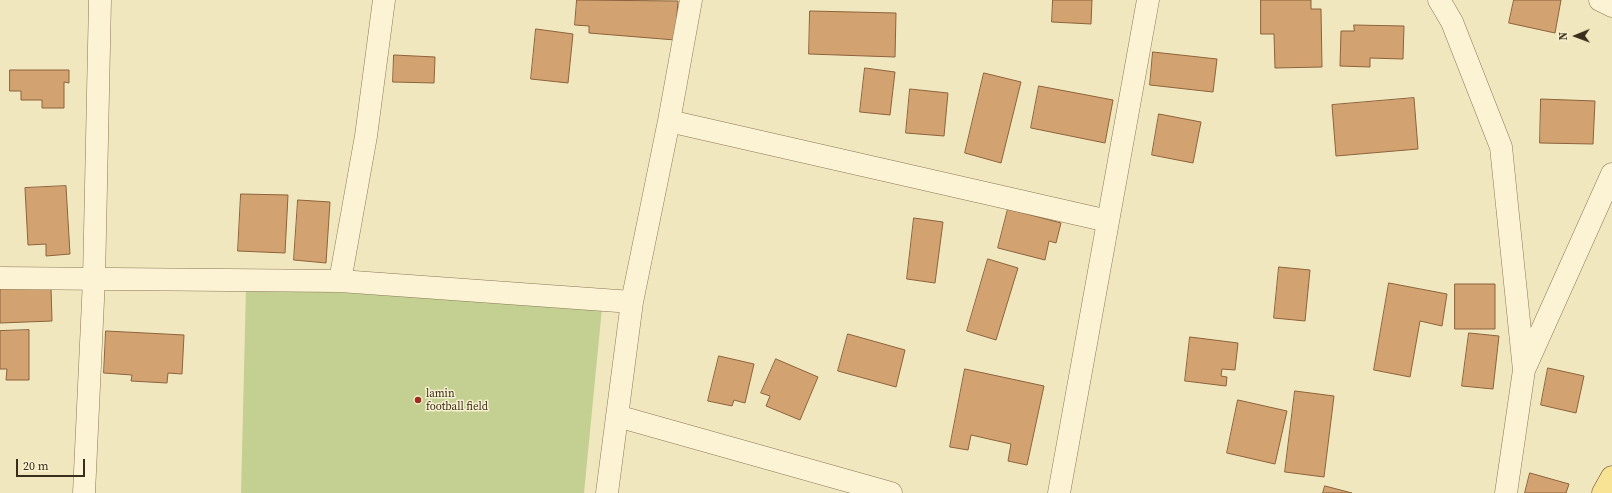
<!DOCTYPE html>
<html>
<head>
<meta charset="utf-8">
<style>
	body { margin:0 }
	#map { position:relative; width:1612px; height:493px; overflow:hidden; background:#f1e7bf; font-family:"Source Serif 4",serif }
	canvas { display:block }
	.north { position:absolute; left:1556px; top:16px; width:40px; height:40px; -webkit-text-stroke:3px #f8f0cf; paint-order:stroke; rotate:269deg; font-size:11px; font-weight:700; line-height:16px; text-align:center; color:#392d1b }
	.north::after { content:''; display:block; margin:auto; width:14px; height:18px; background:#392d1b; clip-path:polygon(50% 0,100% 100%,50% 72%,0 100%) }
	.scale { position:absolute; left:16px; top:459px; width:69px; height:18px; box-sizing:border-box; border:2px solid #392d1b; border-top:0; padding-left:5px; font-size:12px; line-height:14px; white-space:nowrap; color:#392d1b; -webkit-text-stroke:3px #f8f0cf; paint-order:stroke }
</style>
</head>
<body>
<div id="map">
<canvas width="1612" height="493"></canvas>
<div class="north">N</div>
<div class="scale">20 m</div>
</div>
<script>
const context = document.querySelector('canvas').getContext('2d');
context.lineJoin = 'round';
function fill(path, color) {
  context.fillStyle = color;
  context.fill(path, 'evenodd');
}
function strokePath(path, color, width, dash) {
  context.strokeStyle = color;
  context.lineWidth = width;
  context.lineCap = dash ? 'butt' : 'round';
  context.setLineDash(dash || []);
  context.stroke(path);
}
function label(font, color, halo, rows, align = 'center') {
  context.font = font + ' "Source Serif 4",serif';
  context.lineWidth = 3;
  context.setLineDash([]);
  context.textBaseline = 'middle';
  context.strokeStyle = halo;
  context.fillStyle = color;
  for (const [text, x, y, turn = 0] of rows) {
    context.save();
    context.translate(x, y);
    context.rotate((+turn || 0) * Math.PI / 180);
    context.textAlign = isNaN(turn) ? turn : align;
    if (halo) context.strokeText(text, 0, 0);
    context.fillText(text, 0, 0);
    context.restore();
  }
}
fill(new Path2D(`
	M 246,287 L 602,308 L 584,493 L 241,493 Z`), '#c3d092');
const building = new Path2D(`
	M 577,0 L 678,1 L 675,40 L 589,33 L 589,26 L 575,25 Z
	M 1053,0 L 1092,0 L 1091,24 L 1052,22 Z
	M 1261,0 L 1311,0 L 1311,9 L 1321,9 L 1322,67 L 1275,68 L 1274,34 L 1261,34 Z
	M 1514,0 L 1561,0 L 1555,33 L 1509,23 Z
	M 810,11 L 896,13 L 895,57 L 809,54 Z
	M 1354,25 L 1404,26 L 1403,59 L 1370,58 L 1370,67 L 1340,66 L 1341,31 L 1354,31 Z
	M 536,29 L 573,34 L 568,83 L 531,79 Z
	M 1153,52 L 1217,59 L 1213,92 L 1150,85 Z
	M 394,55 L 435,57 L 434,83 L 393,82 Z
	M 865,68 L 895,72 L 890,115 L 860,112 Z
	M 10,70 L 69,70 L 69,83 L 64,82 L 64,108 L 42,108 L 42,100 L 21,100 L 21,91 L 10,91 Z
	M 984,73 L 1021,82 L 1001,163 L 965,153 Z
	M 1039,86 L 1113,100 L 1105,143 L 1031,128 Z
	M 910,89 L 948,93 L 944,136 L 906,133 Z
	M 1414,98 L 1418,149 L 1336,156 L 1332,105 Z
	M 1541,99 L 1595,101 L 1593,144 L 1540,143 Z
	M 1159,114 L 1201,122 L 1193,163 L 1152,155 Z
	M 66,186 L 70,254 L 46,256 L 46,244 L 28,245 L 25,188 Z
	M 241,194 L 288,195 L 285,253 L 238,251 Z
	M 298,200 L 330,202 L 326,263 L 294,260 Z
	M 1008,209 L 1061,223 L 1056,243 L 1049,241 L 1045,260 L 998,248 Z
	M 914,218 L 943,222 L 935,283 L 907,279 Z
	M 988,259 L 1018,268 L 996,340 L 967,331 Z
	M 1279,267 L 1310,270 L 1305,321 L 1274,318 Z
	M 1389,283 L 1447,294 L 1442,326 L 1420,321 L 1410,377 L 1374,370 Z
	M 1455,284 L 1495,284 L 1495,329 L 1455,329 Z
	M 51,287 L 52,321 L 0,323 L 0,288 Z
	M 29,330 L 29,380 L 6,380 L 7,369 L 0,369 L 0,331 Z
	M 106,331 L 184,335 L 182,374 L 168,373 L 167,383 L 131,381 L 132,375 L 104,373 Z
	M 1469,333 L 1499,336 L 1493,389 L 1462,386 Z
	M 848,334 L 905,350 L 896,387 L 838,371 Z
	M 1190,337 L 1238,343 L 1235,370 L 1222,369 L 1221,376 L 1227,377 L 1226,386 L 1185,381 Z
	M 719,356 L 754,364 L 745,403 L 734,400 L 732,406 L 708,401 Z
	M 776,359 L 818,377 L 800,420 L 766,406 L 770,396 L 761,393 Z
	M 1548,368 L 1584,376 L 1576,413 L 1541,405 Z
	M 965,369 L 1044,386 L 1027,465 L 1008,461 L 1011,444 L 971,435 L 968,450 L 950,447 Z
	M 1295,391 L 1334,396 L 1324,477 L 1285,472 Z
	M 1238,400 L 1287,411 L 1275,464 L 1227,453 Z
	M 1530,473 L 1569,484 L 1566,493 L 1525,493 Z
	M 1325,486 L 1352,493 L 1323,493 Z`);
fill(building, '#d2a371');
strokePath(building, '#8c623a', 1);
const minor = new Path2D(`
	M 1439,0 L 1452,22 L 1501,147 L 1524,370
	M 1600,0 L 1612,6
	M 669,121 L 1108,221
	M 0,278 L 340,281 L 632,302
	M 340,281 L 366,136 L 384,0
	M 617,416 L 891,493
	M 84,493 L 94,279 L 100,0
	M 607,493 L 632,302 L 669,121 L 691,0
	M 1059,493 L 1148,0
	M 1506,493 L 1524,370 L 1612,174`);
const major = new Path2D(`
	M 1603,493 L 1612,477`);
strokePath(minor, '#8b7756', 23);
strokePath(major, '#58442b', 23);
strokePath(minor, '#fbf3d3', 22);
strokePath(major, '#f8e293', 22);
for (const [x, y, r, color] of [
	[418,400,4,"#9f2c21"]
]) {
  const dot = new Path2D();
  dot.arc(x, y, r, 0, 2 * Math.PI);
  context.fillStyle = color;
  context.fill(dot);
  strokePath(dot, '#f8f0cf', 1.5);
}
label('11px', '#392d1b', '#f8f0cf', [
	["lamin",426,394],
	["football field",426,407]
], 'left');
</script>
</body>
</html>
